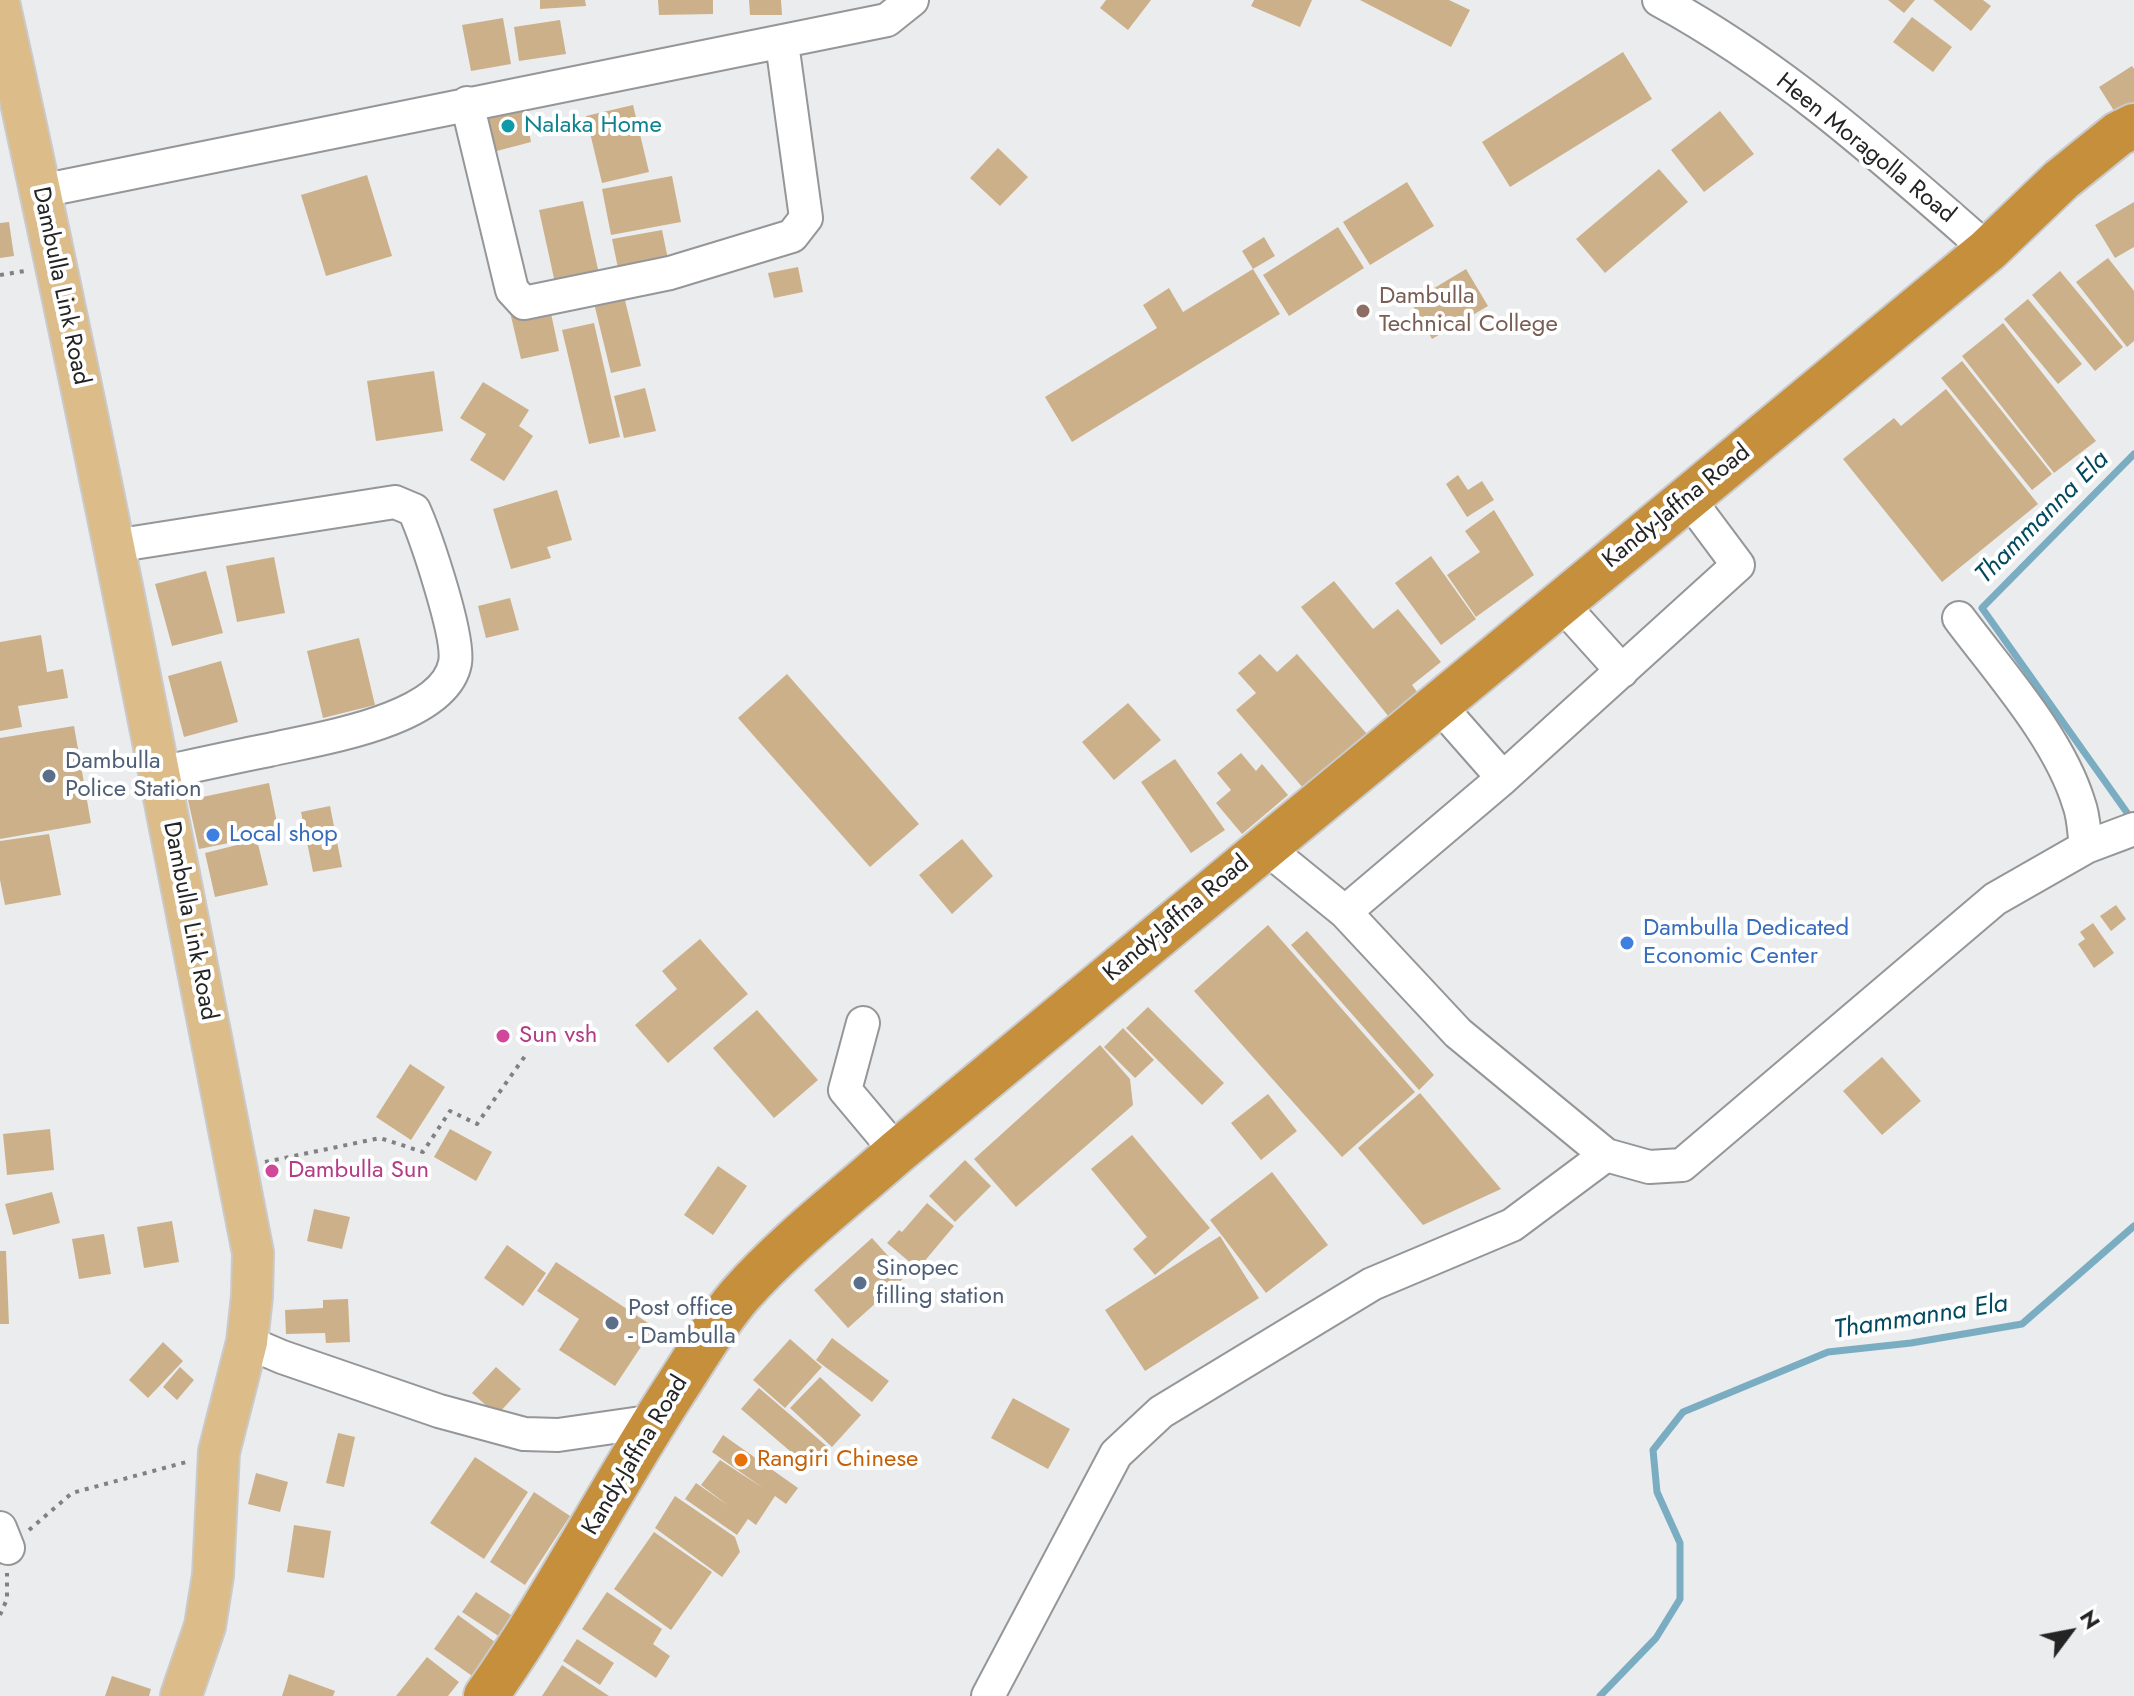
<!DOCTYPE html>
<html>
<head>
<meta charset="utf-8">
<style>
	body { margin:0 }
	#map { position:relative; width:2134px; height:1696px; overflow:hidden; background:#ebecee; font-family:Jost,sans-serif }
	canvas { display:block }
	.north { position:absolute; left:2030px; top:1592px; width:80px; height:80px; -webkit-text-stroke:6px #fff; paint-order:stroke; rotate:58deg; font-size:22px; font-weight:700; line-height:32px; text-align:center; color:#242425 }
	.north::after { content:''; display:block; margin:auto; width:28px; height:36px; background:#242425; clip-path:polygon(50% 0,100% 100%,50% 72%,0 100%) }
</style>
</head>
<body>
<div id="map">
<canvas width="2134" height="1696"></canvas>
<div class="north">N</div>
</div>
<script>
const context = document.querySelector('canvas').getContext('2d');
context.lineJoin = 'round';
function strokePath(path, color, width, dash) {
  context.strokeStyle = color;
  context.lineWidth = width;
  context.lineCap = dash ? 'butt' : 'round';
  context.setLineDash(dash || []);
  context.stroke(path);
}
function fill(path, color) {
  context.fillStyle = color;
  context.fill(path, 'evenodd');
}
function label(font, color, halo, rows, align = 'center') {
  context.font = font + ' Jost,sans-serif';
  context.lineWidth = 8;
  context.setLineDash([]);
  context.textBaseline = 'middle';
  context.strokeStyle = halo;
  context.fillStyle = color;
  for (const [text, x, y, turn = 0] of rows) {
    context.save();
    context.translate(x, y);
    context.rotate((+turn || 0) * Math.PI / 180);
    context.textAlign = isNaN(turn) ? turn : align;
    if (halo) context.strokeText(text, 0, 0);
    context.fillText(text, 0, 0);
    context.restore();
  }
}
strokePath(new Path2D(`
	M 2129,821 L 2128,814 L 1982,608 L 2134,454
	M 1600,1696 L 1656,1638 L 1680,1599 L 1680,1543 L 1657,1492 L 1653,1450 L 1683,1412 L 1828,1352 L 1911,1343 L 2022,1324 L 2134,1226`), '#7aadc2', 7);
fill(new Path2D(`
	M 540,0 L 585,0 L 586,6 L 540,9 Z
	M 658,0 L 713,0 L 713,14 L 659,15 Z
	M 749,0 L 781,0 L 782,15 L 750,15 Z
	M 1106,0 L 1151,0 L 1128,30 L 1100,8 Z
	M 1254,0 L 1312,0 L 1300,27 L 1251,6 Z
	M 1360,0 L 1449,0 L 1470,10 L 1451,47 Z
	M 1888,0 L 1915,0 L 1904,13 Z
	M 1933,0 L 1983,0 L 1991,6 L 1971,31 Z
	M 1912,17 L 1952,47 L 1933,72 L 1893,42 Z
	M 503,18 L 511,64 L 471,71 L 462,25 Z
	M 560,20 L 566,54 L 519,61 L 514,27 Z
	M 1623,52 L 1652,99 L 1510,187 L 1482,142 Z
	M 2132,66 L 2134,69 L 2134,106 L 2118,117 L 2099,87 Z
	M 523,101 L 531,142 L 493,152 L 486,110 Z
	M 633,105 L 649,172 L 602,183 L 586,116 Z
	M 1720,111 L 1754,154 L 1704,192 L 1671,150 Z
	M 998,148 L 1028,177 L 1000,206 L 970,178 Z
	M 1659,169 L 1688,202 L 1605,273 L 1576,239 Z
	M 367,175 L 392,256 L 326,276 L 301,195 Z
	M 672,176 L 681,222 L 611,235 L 602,189 Z
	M 1407,182 L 1434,226 L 1370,265 L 1343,222 Z
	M 583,201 L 599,274 L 555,283 L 539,210 Z
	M 2134,202 L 2134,247 L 2115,258 L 2095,225 Z
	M 9,222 L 14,256 L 0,258 L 0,223 Z
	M 1338,227 L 1364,268 L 1289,316 L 1263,275 Z
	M 662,230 L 669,264 L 619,273 L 612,239 Z
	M 1264,237 L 1275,256 L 1253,269 L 1242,251 Z
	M 2108,258 L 2134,291 L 2134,341 L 2127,347 L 2076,282 Z
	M 798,267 L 803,292 L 774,298 L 768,273 Z
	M 1253,269 L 1280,314 L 1072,442 L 1045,397 L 1157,328 L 1143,305 L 1169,288 L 1183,312 Z
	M 1466,269 L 1488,306 L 1432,339 L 1411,302 Z
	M 2060,271 L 2123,347 L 2095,371 L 2032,295 Z
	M 623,292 L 641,366 L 611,373 L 593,299 Z
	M 2028,299 L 2082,364 L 2058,384 L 2004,319 Z
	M 549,304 L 559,351 L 521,359 L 510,312 Z
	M 594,323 L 620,437 L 589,444 L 562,330 Z
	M 2003,323 L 2096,441 L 2054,473 L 1962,356 Z
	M 1962,361 L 2052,474 L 2032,490 L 1941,378 Z
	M 434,371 L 443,431 L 376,441 L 367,381 Z
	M 483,382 L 529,410 L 519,426 L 533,436 L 504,481 L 470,460 L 486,434 L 460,418 Z
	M 645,388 L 656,431 L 624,438 L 614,396 Z
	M 1946,389 L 2038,504 L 1942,582 L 1843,459 L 1894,418 L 1901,426 Z
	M 1458,475 L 1468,490 L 1482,481 L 1494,500 L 1467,517 L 1446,484 Z
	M 557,490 L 572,540 L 547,547 L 551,558 L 511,569 L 493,509 Z
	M 1494,510 L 1534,575 L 1476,617 L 1447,575 L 1480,552 L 1465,531 Z
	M 1431,556 L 1476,619 L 1441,645 L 1395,583 Z
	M 274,557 L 285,613 L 237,622 L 226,566 Z
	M 206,571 L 223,633 L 172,646 L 155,584 Z
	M 1334,581 L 1373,629 L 1398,609 L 1441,662 L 1412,685 L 1418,693 L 1389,717 L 1301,607 Z
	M 510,598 L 519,630 L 486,638 L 478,606 Z
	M 41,635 L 47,672 L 63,669 L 68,698 L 18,706 L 22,727 L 0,731 L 0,642 Z
	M 359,638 L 375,705 L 323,718 L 307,651 Z
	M 1260,654 L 1277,672 L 1297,654 L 1367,734 L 1304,789 L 1236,710 L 1256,693 L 1238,673 Z
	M 221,661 L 238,722 L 184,737 L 168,676 Z
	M 787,674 L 919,824 L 870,867 L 738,718 Z
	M 1128,703 L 1161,740 L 1114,780 L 1082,742 Z
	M 74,726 L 91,823 L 0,839 L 0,738 Z
	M 1241,753 L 1256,771 L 1262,764 L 1288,795 L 1242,834 L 1216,803 L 1231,790 L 1217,773 Z
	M 1175,759 L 1225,830 L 1191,853 L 1141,782 Z
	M 269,783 L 279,833 L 199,849 L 188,800 Z
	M 330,806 L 342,867 L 313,872 L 301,812 Z
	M 49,834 L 61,895 L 5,905 L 0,880 L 0,841 Z
	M 962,839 L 993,876 L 952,914 L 919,875 Z
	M 257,840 L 268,885 L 215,897 L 205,853 Z
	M 2116,905 L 2126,919 L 2111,931 L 2100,916 Z
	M 2093,923 L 2114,953 L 2094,968 L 2078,944 L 2085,939 L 2080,932 Z
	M 1268,925 L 1415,1092 L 1342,1157 L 1194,991 Z
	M 1307,931 L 1434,1075 L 1419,1090 L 1291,945 Z
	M 700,939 L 748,994 L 668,1063 L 635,1025 L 677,989 L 662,971 Z
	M 1148,1007 L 1224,1083 L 1202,1105 L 1126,1028 Z
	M 757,1010 L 818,1080 L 774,1118 L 713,1048 Z
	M 1123,1028 L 1154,1060 L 1135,1078 L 1104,1047 Z
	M 1100,1045 L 1130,1079 L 1133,1105 L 1016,1207 L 974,1159 Z
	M 1882,1057 L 1921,1101 L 1882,1135 L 1843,1091 Z
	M 410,1064 L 445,1087 L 411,1140 L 376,1117 Z
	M 1420,1093 L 1501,1189 L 1423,1225 L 1358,1148 Z
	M 1268,1094 L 1297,1131 L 1261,1160 L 1231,1123 Z
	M 50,1129 L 54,1170 L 7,1175 L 3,1134 Z
	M 450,1129 L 492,1152 L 476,1181 L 434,1157 Z
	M 1132,1135 L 1210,1228 L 1155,1275 L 1133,1249 L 1147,1237 L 1091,1169 Z
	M 965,1160 L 991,1186 L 955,1222 L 929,1196 Z
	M 718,1166 L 747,1186 L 713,1235 L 684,1215 Z
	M 1272,1172 L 1328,1245 L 1266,1293 L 1210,1220 Z
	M 52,1192 L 60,1223 L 13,1235 L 5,1204 Z
	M 927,1203 L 954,1226 L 918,1269 L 887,1243 L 899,1230 L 902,1232 Z
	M 314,1209 L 350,1217 L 342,1249 L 307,1241 Z
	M 172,1221 L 179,1262 L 144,1268 L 137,1227 Z
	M 104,1234 L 111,1274 L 79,1279 L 72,1239 Z
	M 1220,1236 L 1259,1298 L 1145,1371 L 1105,1310 Z
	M 872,1238 L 906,1276 L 848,1328 L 814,1290 Z
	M 507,1245 L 546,1273 L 523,1306 L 484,1278 Z
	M 0,1251 L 6,1251 L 9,1324 L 0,1324 Z
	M 556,1262 L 654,1327 L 615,1386 L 559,1350 L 579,1319 L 537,1291 Z
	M 348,1299 L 350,1342 L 326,1343 L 325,1333 L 286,1334 L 285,1310 L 323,1308 L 323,1300 Z
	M 832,1338 L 889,1381 L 872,1402 L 816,1360 Z
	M 790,1339 L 822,1367 L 785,1408 L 753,1380 Z
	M 163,1342 L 183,1361 L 148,1398 L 129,1380 Z
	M 180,1367 L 194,1380 L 177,1400 L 163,1387 Z
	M 496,1367 L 521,1389 L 497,1415 L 472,1393 Z
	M 820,1377 L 861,1415 L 832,1447 L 790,1408 Z
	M 759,1388 L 830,1449 L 812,1470 L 741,1409 Z
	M 1013,1398 L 1070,1429 L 1048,1469 L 991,1438 Z
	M 338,1433 L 355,1437 L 344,1487 L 326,1483 Z
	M 723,1435 L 798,1488 L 786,1504 L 775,1496 L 756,1525 L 748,1519 L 737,1535 L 685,1499 L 696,1483 L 729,1506 L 701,1485 L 720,1460 L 763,1488 L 712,1452 Z
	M 475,1457 L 528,1492 L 484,1559 L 430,1523 Z
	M 256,1473 L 288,1482 L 280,1512 L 248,1504 Z
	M 534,1492 L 570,1516 L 525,1585 L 490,1562 Z
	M 675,1496 L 735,1537 L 740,1552 L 722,1577 L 655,1528 Z
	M 294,1525 L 331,1531 L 324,1578 L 287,1572 Z
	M 654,1532 L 712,1572 L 671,1630 L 614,1589 Z
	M 476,1592 L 517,1619 L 503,1639 L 462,1612 Z
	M 607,1592 L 662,1629 L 653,1644 L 670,1656 L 656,1678 L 582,1629 Z
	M 458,1615 L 499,1645 L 475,1678 L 434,1649 Z
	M 577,1639 L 614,1663 L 600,1685 L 563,1661 Z
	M 427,1657 L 459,1682 L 448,1696 L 396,1696 Z
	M 562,1665 L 609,1696 L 542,1696 Z
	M 289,1674 L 335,1691 L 333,1696 L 282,1696 Z
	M 112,1676 L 151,1689 L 149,1696 L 105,1696 Z`), '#ccb089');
const minor = new Path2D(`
	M 1659,0 C 1781,66 1884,159 1988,250
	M 467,103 L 512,290 L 524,303 L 670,273 L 792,236 L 806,218 L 782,43
	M 41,191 L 887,20 L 912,0
	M 114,546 L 395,502 L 414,510 C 426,537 460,637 455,663 C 444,721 316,739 269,750 C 233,757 197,765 160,773
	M 1560,602 L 1622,671
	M 1959,618 C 2000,673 2059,738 2079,804 C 2084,817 2084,833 2086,847
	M 1437,703 L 1503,778
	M 1265,847 L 1345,912 L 1458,1033 L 1606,1155
	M 1345,912 L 1503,778 L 1738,565 L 1688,498
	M 863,1023 L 845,1090 L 897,1152
	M 247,1342 L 282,1357 L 439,1411 L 524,1434 L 558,1435 L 655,1421
	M 0,1528 L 8,1548
	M 988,1696 L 1116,1454 L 1161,1412 L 1372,1284 L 1512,1225 L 1606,1155 L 1649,1167 L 1682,1165 L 1995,899 L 2086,847 L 2134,829`);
const major = new Path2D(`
	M 0,7 C 92,421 172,837 253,1253 L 252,1296 L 247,1342 L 219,1452 L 213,1575 L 205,1626 L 181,1696`);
const highway = new Path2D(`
	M 486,1696 C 555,1598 609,1491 674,1391 C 695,1359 715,1324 740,1295 C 786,1243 845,1198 897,1152 L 1988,250 L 2061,180 L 2118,134 L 2134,126`);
strokePath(minor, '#959698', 36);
strokePath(major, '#cacacb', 44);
strokePath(highway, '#cacacb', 48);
strokePath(new Path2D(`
	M 0,275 L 25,271
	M 265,1162 L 380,1138 L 423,1152 L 450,1111 L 477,1124 L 525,1056
	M 29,1530 L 72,1493 L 190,1461
	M 0,1615 L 7,1599 L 7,1573`), '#818183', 4, [4, 6]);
strokePath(minor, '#fff', 32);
strokePath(major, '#dcbc89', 40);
strokePath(highway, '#c58f3b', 44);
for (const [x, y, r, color] of [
	[508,126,8,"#0f9aa8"],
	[1363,311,8,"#8d6e63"],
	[49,776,8,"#5c6f8a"],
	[213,835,8,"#3f7fe0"],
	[1627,943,8,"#3f7fe0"],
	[503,1036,8,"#d1479c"],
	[272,1171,8,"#d1479c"],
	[860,1283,8,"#5c6f8a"],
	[612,1323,8,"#5c6f8a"],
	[741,1460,8,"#e8710a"]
]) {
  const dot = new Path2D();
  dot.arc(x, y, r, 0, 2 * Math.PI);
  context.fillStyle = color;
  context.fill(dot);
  strokePath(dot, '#fff', 3);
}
label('24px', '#0d838f', '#fff', [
	["Nalaka Home",524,126]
], 'left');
label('24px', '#242425', '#fff', [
	["Heen Moragolla Road",1865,149,39],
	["Dambulla Link Road",60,286,78],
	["Kandy-Jaffna Road",1677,507,-39],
	["Kandy-Jaffna Road",1177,919,-40],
	["Dambulla Link Road",189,921,79],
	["Kandy-Jaffna Road",636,1456,-59]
]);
label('24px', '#785e54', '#fff', [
	["Dambulla",1379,297],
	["Technical College",1379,325]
], 'left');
label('24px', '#4e5e75', '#fff', [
	["Dambulla",65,762],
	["Police Station",65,790],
	["Sinopec",876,1269],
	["filling station",876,1297],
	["Post office",628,1309],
	["- Dambulla",628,1337]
], 'left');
label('24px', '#366cbe', '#fff', [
	["Local shop",229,835],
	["Dambulla Dedicated",1643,929],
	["Economic Center",1643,957]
], 'left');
label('24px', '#b23c85', '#fff', [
	["Sun vsh",519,1036],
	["Dambulla Sun",288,1171]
], 'left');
label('24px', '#c56008', '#fff', [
	["Rangiri Chinese",757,1460]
], 'left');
label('italic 26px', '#00495f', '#fff', [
	["Thammanna Ela",2043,518,-45],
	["Thammanna Ela",1921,1318,-9]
]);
</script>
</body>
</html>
